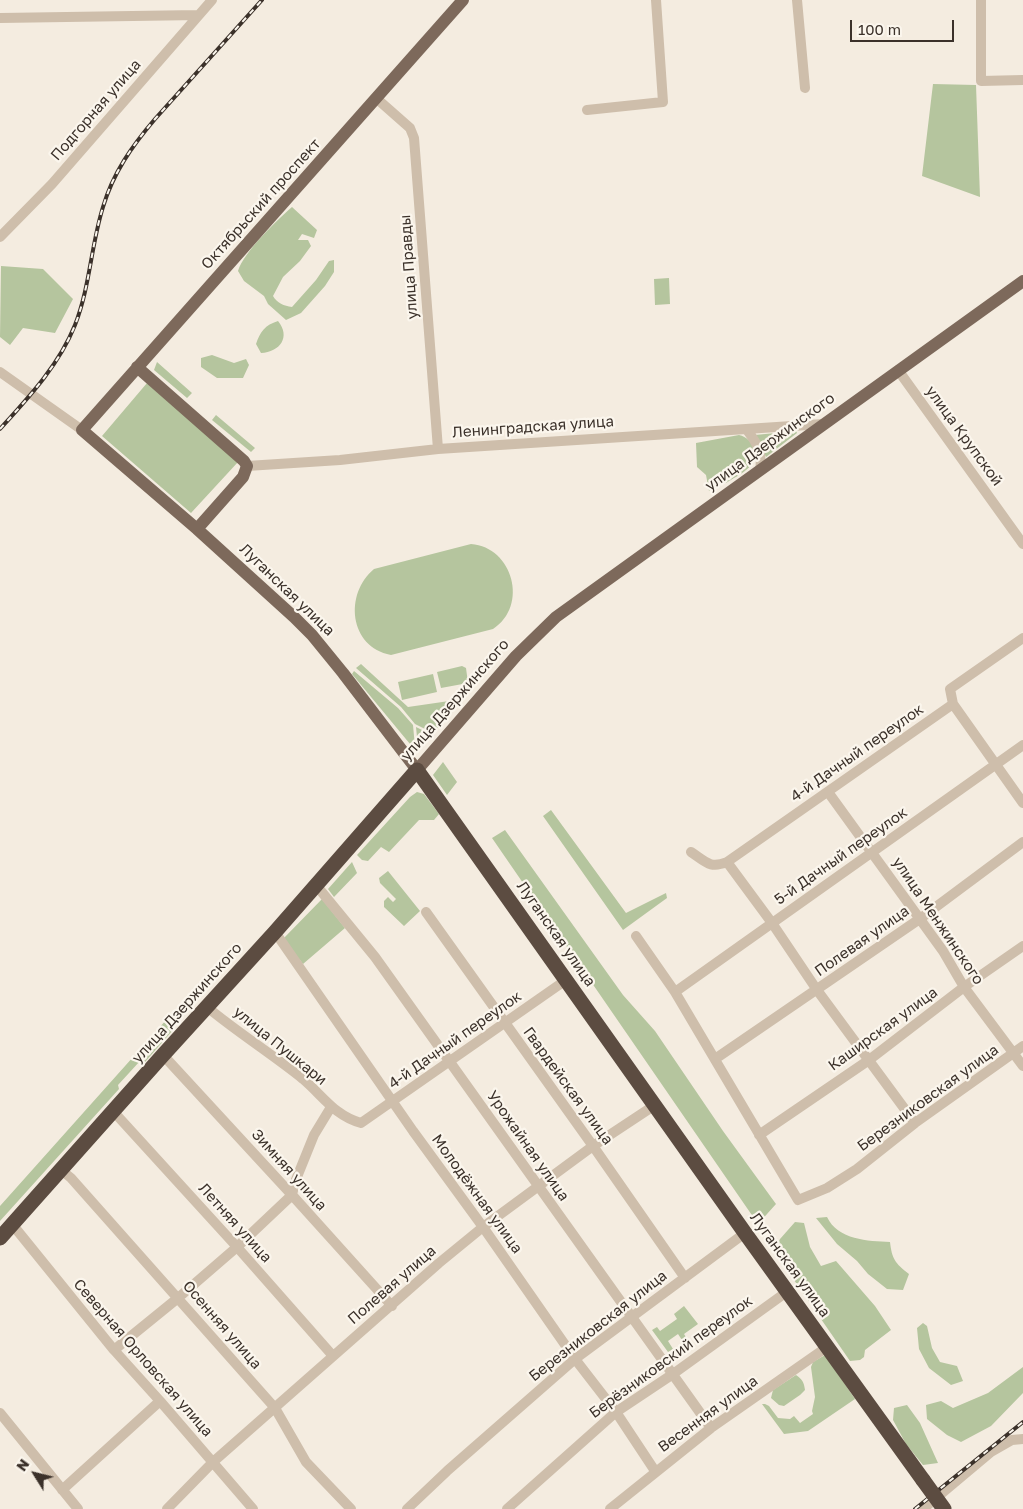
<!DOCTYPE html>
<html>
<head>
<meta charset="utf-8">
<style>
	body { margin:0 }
	#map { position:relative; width:1023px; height:1509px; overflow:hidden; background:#f4ece0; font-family:"Golos Text",sans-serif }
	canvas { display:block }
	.north { position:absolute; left:10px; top:1449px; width:50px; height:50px; -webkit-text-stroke:4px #fbf6ed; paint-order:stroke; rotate:306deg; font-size:14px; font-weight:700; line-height:20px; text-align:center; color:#3b312a }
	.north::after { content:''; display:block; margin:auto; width:18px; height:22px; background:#3b312a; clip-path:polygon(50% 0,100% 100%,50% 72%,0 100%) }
	.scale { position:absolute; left:850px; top:20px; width:104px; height:22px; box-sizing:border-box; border:2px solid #3b312a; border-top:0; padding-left:6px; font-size:15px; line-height:18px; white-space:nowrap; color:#3b312a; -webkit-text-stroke:4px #fbf6ed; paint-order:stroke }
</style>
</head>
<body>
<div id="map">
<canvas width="1023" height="1509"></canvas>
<div class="north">N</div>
<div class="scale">100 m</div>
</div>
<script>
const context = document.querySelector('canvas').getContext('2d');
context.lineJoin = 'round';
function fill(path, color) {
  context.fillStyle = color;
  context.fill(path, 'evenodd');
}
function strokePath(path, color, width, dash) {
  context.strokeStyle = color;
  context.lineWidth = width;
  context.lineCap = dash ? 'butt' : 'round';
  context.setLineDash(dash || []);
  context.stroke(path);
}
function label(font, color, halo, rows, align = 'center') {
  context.font = font + ' "Golos Text",sans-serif';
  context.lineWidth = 4.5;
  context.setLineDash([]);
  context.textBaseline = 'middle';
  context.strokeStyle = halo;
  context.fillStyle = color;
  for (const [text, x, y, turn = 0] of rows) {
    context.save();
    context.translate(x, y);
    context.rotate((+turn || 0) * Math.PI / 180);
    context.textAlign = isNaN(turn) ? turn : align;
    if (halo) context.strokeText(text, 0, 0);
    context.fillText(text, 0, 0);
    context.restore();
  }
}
fill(new Path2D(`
	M 933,84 L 976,85 L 980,197 L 922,176 Z
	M 292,207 L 317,230 L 314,238 L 302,234 L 298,240 L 308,240 L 311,246 L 300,261 L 283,277 L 273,296 C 277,303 284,306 292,307 L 316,280 L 329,261 L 334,260 L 334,272 L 325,286 L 301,313 L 286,320 L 268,304 L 264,296 L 244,281 L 238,271 C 244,252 276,221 292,207 Z
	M 1,266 L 43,269 L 73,299 L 55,333 L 23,328 L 10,345 L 0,337 Z
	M 669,278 L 670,304 L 655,305 L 654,279 Z
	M 278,321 C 291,337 280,352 261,353 L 256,344 C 260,332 265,325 278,321 Z
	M 212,355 L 234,363 L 246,359 L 249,365 L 243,378 L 217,378 L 201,367 L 201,358 Z
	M 157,362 L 192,393 L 187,398 L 154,370 Z
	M 147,383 L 238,462 L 191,513 L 102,436 Z
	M 216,415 L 255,448 L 251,452 L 212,420 Z
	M 796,431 L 797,433 L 766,457 L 755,435 Z
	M 739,435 C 747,437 751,441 753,448 C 761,466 738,475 726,483 L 719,480 L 709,491 L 706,475 L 697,467 L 696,443 Z
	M 471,544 C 513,547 529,606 493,629 L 391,655 C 349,647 344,594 374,569 Z
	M 361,664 L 408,707 L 463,699 L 433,733 L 415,724 L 401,707 L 356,668 Z
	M 462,666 L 466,668 L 468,683 L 441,688 L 437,672 Z
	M 354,671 L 398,708 L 413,725 L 415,747 L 410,744 L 352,674 Z
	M 433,674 L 437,692 L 402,700 L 398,682 Z
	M 416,727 L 432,735 L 423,744 L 418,747 Z
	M 443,762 L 457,782 L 447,795 L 433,775 Z
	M 417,792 L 424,794 L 439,814 L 434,820 L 419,820 L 389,852 L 381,847 L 368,861 L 362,860 L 357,855 L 410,797 Z
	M 551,810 L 626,913 L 666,893 L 667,898 L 623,930 L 543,816 Z
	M 505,830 L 623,995 L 655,1031 L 723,1131 L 776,1204 L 758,1224 L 492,838 Z
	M 352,862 L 357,873 L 334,897 L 328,889 Z
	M 388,871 L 420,911 L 404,926 L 384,907 L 384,901 L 388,897 L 393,902 L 396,899 L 380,883 L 379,878 Z
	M 322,899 L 345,928 L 303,964 L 283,939 Z
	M 167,1019 L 173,1030 L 145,1062 L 140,1061 L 118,1085 L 119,1089 L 0,1221 L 0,1206 Z
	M 827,1217 C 838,1240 868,1241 890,1242 C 892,1259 895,1263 909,1274 L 903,1290 L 887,1289 L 868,1274 L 857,1261 L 837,1244 L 816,1218 Z
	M 795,1222 L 804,1223 L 810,1247 L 821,1266 L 836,1261 L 875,1306 L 891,1330 L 865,1350 L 864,1357 L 860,1360 L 850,1361 L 774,1251 L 780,1239 Z
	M 684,1306 L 698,1324 L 684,1334 L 686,1337 L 682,1340 L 678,1334 L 668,1341 L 673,1349 L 668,1352 L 652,1330 L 657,1327 L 660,1331 L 677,1319 L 674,1314 Z
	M 923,1323 L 927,1326 L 932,1348 L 940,1362 L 957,1366 L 963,1381 L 951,1385 L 929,1368 L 919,1349 L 917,1328 Z
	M 825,1355 L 855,1399 L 808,1431 L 784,1434 L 762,1404 L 765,1404 L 769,1406 L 778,1418 L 790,1419 L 794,1416 L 800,1423 L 813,1414 L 812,1411 L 815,1397 L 811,1367 L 813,1362 Z
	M 1023,1367 L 1023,1393 L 991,1426 L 961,1442 L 947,1435 L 927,1419 L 926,1405 L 941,1401 L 953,1408 L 988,1393 Z
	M 796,1375 C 802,1379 804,1382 805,1390 L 800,1395 L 784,1406 L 779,1405 L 771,1398 L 773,1390 Z
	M 907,1405 L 920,1423 L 938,1463 L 923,1465 L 906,1444 L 893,1420 L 894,1408 Z`), '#b5c59e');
strokePath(new Path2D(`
	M 797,0 L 805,88
	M 981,0 L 981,81 L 1023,80
	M 0,18 L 199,15
	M 376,98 L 410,128 L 414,138 L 438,449
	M 587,110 L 663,102 L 656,0
	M 0,237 L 52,184 L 212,0
	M 898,370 L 1023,544
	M 0,372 L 82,430
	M 747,430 C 757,443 763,453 760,470
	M 247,466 L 340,460 L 438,449 L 823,424
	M 953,704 L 1023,803
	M 828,792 L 943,951 L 964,987 L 1023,1066
	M 691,852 C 706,862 710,869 727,862 L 953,704 L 950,689 L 1023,638
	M 727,862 L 772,923 L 817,990 L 915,1123
	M 316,885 L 375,957 L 711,1428
	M 426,912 L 593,1146 L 685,1278
	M 275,932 L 413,1131 L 483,1227 L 575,1359 L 616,1412 L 655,1471
	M 636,936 L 675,992 L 798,1200 L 827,1188 L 857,1169 L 915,1123 L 1023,1046
	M 675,992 L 1023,745
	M 207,1007 C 237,1032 272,1054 303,1079 C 323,1096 335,1116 361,1123 L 566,980
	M 163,1055 L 292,1195 L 392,1306
	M 715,1059 L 921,918 L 1023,842
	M 113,1111 L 237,1247 L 333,1356
	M 759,1135 L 869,1060 L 964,987 L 1023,946
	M 60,1169 L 71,1178 L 275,1408 L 306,1462 L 351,1509
	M 12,1224 L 114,1350 L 160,1401 L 253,1509
	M 114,1350 L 178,1298 L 237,1247 L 292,1195 L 295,1182 L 314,1135 L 331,1107
	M 0,1413 L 78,1509
	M 62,1490 L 160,1401
	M 167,1509 L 213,1462 L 439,1263 L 483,1227 L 593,1146 L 655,1105
	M 407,1509 L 447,1471 L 575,1359 L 745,1233
	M 507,1509 L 616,1412 L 673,1374 L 788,1291
	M 610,1509 L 711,1428 L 827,1347
	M 923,1509 L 991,1452 L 1012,1440 L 1023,1439`), '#cebeab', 10);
strokePath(new Path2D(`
	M 463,0 L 82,430 L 197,529 L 294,617 L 312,635 L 343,673 L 417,770 L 516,656 L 556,617 L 1023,281
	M 137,367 L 244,461 L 247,466 L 243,477 L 197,529`), '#7d695b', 12);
strokePath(new Path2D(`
	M 0,1238 L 163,1055 L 275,932 L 417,770 L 745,1233 L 923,1480`), '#5c4c41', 15);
const rail = new Path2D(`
	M 0,429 C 29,397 59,365 75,325 C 90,287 91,245 103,207 C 113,173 132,146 155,119 L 262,0
	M 915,1509 L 1023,1422`);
strokePath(rail, '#3b312a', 4);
strokePath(rail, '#fbf6ed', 2, [5.5]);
strokePath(new Path2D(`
	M 923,1480 L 944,1509`), '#5c4c41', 15);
label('15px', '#3b312a', '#fbf6ed', [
	["Подгорная улица",96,110,-49],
	["Октябрьский проспект",261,204,-48],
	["улица Правды",409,267,-94],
	["Ленинградская улица",533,427,-4],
	["улица Крупской",964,436,54],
	["улица Дзержинского",770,442,-36],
	["Луганская улица",287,590,44],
	["улица Дзержинского",455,700,-49],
	["4-й Дачный переулок",857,753,-35],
	["5-й Дачный переулок",841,856,-35],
	["улица Менжинского",938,921,56],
	["Луганская улица",556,934,55],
	["Полевая улица",862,941,-35],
	["улица Дзержинского",187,1003,-48],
	["Каширская улица",883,1029,-36],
	["4-й Дачный переулок",455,1040,-35],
	["улица Пушкари",280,1046,39],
	["Гвардейская улица",568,1086,54],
	["Березниковская улица",928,1098,-36],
	["Урожайная улица",528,1146,55],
	["Зимняя улица",289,1170,48],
	["Молодёжная улица",477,1194,54],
	["Летняя улица",235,1223,48],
	["Луганская улица",790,1265,54],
	["Полевая улица",392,1285,-41],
	["Осенняя улица",222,1325,49],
	["Березниковская улица",598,1326,-38],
	["Берёзниковский переулок",671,1357,-36],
	["Северная Орловская улица",143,1358,49],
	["Весенняя улица",708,1414,-36]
]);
</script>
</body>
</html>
